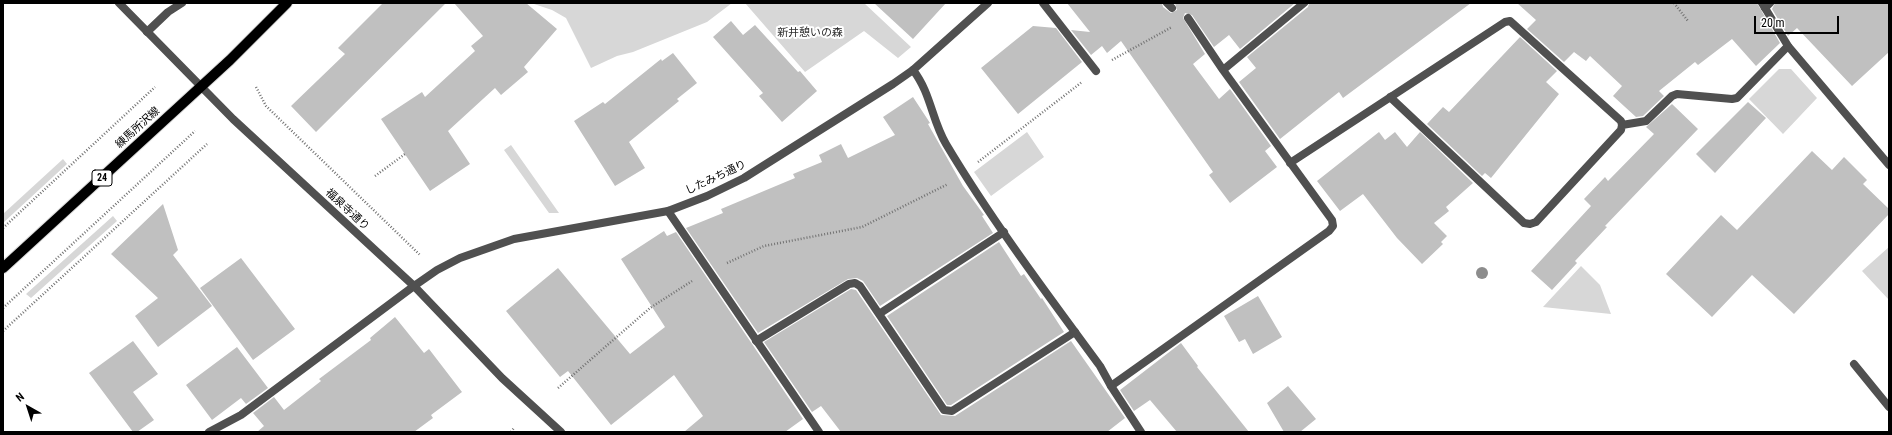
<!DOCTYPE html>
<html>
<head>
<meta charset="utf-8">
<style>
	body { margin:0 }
	#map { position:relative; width:1892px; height:435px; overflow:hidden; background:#fff; font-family:"Roboto Condensed",sans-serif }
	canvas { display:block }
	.frame { position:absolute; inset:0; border:4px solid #000; pointer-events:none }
	.north { position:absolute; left:8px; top:387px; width:40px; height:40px; -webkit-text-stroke:3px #fff; paint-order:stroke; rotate:321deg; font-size:11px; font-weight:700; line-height:16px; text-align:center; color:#000 }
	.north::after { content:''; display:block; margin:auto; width:14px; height:18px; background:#000; clip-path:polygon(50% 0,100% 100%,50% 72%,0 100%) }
	.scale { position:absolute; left:1754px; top:16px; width:85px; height:18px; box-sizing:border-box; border:2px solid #000; border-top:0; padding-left:5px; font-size:12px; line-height:14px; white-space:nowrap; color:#000; -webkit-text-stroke:3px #fff; paint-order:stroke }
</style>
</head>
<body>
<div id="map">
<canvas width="1892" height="435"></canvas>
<div class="frame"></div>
<div class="north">N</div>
<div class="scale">20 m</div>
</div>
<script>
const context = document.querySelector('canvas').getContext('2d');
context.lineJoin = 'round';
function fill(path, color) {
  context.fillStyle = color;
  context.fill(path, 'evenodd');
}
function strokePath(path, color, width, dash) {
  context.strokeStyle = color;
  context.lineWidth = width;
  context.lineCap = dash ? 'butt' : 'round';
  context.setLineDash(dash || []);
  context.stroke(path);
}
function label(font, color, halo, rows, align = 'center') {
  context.font = font + ' "Roboto Condensed","Noto Sans JP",sans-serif';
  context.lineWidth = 4;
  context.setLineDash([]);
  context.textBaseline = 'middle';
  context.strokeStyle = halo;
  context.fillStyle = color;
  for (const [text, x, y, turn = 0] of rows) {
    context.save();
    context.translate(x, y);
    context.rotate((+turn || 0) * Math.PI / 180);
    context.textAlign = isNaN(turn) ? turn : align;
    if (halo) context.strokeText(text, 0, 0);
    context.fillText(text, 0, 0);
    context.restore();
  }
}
fill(new Path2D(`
	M 531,3 L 732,3 L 707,22 L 633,52 L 617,56 L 591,68 L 566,18 L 552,10 Z
	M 745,3 L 864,3 L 911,47 L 898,58 L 864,31 L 805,72 Z
	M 1779,69 L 1791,69 L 1817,98 L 1783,134 L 1749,99 Z
	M 1027,132 L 1044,157 L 991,196 L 974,172 Z
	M 511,145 L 559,213 L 549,213 L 504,150 Z
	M 63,159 L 67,164 L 3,223 L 3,214 Z
	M 113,216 L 117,221 L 31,298 L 26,294 Z
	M 1889,247 L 1889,300 L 1862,271 Z
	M 1581,266 L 1600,285 L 1611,314 L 1543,307 Z`), '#d7d7d7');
fill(new Path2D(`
	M 383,3 L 446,3 L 316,132 L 291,106 L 345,54 L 338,48 Z
	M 454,3 L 526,3 L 557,29 L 524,67 L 528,72 L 501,95 L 495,88 L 448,131 L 470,164 L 430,191 L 381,119 L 422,92 L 425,97 L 475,51 L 471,46 L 483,36 Z
	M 874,3 L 946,3 L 913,39 Z
	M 1067,3 L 1162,3 L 1163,7 L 1171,13 L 1177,10 L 1175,3 L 1295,3 L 1240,49 L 1229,35 L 1214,47 L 1192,15 L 1185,13 L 1183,18 L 1205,54 L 1193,64 L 1219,99 L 1230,89 L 1271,146 L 1265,151 L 1277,167 L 1230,203 L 1209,175 L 1213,172 L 1121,41 L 1107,53 L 1102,46 L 1091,55 L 1071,30 L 1090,32 Z
	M 1309,3 L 1471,3 L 1343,98 L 1339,92 L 1280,139 L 1239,82 L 1256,68 L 1247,57 L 1308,7 Z
	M 1517,3 L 1757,3 L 1780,43 L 1756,66 L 1732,39 L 1698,65 L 1695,62 L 1659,91 L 1664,96 L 1643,116 L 1636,117 L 1613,96 L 1622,86 L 1590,56 L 1586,61 L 1574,52 L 1564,62 L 1527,29 L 1536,20 Z
	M 1775,3 L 1889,3 L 1889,52 L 1852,86 L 1797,28 L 1788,36 L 1772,9 Z
	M 731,21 L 743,35 L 755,25 L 798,72 L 800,71 L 817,91 L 782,122 L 759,96 L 763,93 L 713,37 Z
	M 1033,26 L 1056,28 L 1082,62 L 1018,114 L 981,68 Z
	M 1520,37 L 1557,71 L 1546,82 L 1559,94 L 1491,178 L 1485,173 L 1482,176 L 1427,124 L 1443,107 L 1449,112 Z
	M 673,53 L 697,83 L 677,99 L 679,101 L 629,142 L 645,168 L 615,186 L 574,121 L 603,102 L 605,104 L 661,59 L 662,61 Z
	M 913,97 L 930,123 L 928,124 L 963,186 L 984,215 L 982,216 L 993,233 L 880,306 L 863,281 L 857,278 L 848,279 L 758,333 L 686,228 L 723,213 L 721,209 L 795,178 L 793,174 L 822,162 L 819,155 L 841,144 L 848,158 L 895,135 L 883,117 Z
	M 1748,102 L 1766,118 L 1715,173 L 1696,154 Z
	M 1672,104 L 1698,129 L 1605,226 L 1607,227 L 1575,261 L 1577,263 L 1552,290 L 1531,271 L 1591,206 L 1584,199 L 1605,177 L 1608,181 L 1654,134 L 1646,127 Z
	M 1379,132 L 1385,140 L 1395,132 L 1407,147 L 1420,132 L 1473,183 L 1446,207 L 1449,211 L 1434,223 L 1447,236 L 1441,242 L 1443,244 L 1422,264 L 1397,238 L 1363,194 L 1340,211 L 1317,181 Z
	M 1812,151 L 1832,170 L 1844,157 L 1867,180 L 1863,184 L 1889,209 L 1889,214 L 1794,314 L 1752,275 L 1712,317 L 1666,274 L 1721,215 L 1737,230 Z
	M 163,204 L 178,250 L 173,255 L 212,306 L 158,347 L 135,316 L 158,298 L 111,254 Z
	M 664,231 L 667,236 L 676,232 L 803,419 L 785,432 L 684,432 L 703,416 L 674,375 L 611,425 L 568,371 L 560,377 L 506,311 L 558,268 L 630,354 L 665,327 L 621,259 Z
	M 999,242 L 1021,276 L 1024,274 L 1041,299 L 1042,298 L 1064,332 L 951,405 L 947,405 L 887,316 Z
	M 241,258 L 295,329 L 253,360 L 200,288 Z
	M 851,289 L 856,290 L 941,415 L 955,416 L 1071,341 L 1125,418 L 1107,432 L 841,432 L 821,406 L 812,412 L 764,342 Z
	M 1258,296 L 1282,337 L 1253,354 L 1245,339 L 1239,342 L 1224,316 Z
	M 395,317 L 424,353 L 429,349 L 462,392 L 431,415 L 433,418 L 414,432 L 257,432 L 264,426 L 253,413 L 274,397 L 284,410 L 321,381 L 319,379 L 371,340 L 370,338 Z
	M 133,341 L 158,374 L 133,392 L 154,420 L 137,432 L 133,432 L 89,373 Z
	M 1181,343 L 1198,366 L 1197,367 L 1249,432 L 1177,432 L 1150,400 L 1134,411 L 1120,390 Z
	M 237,347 L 268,388 L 246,404 L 241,398 L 212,420 L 186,385 Z
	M 1288,386 L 1316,419 L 1300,432 L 1284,432 L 1267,403 Z`), '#c0c0c0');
const primary = new Path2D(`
	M 3,268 L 230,60 L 287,3`);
strokePath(primary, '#dbdbdb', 12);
strokePath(new Path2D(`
	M 1674,3 L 1688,21
	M 1112,60 L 1172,27
	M 256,87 L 266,106 L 420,255
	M 978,162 L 1082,82
	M 375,176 L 405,154
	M 3,228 L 155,87
	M 727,263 L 764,246 L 862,227 L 948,184
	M 3,308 L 195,131
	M 3,331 L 207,144
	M 558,388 L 650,308 L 692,281
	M 511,432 L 514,428`), '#727272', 2.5, [1, 2]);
strokePath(new Path2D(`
	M 1043,3 L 1096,71
	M 1167,3 L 1172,8
	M 1765,8 L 1770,3
	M 147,32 L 168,12 L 182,3
	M 1223,70 L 1304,3
	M 1390,97 L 1524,223 L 1530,224 L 1536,222 L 1621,130 L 1622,125 L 1646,121 L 1672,96 L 1677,94 L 1732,99 L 1737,98 L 1788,46
	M 1290,163 L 1505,22 L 1510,21 L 1621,121 L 1622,125
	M 879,314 L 1004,232
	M 756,341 L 849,284 L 855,283 L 860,286 L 944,410 L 952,411 L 1075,332
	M 1854,364 L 1889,407
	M 1111,386 L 1329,231 L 1333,226 L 1332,220 L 1223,70 L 1188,18`), '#505050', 8);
strokePath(new Path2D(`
	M 1762,3 L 1788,46 L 1889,165
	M 913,70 C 931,93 932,121 946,144 C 992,221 1047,294 1100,366 L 1111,386 L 1141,432
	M 668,211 L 819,432
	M 209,432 L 241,415 L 414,286`), '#505050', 8);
strokePath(new Path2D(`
	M 119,3 L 233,119 L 414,286 L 502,378 L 561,432
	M 414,286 L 437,270 L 460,258 L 514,239 L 668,211 L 707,196 L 744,178 L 893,84 L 913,70 L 988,3`), '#505050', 8);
strokePath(primary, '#000', 10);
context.fillStyle = '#8c8c8c';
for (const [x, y] of [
	[1482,273]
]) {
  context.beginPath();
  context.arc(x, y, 6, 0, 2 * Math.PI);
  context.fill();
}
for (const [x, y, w] of [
	[102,178,20]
]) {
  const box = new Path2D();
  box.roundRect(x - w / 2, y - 8, w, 16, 3);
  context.fillStyle = '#fff';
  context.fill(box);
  strokePath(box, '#000', 1);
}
label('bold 10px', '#000', null, [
	["24",102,178]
]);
label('11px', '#2e2e2e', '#fff', [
	["新井憩いの森",810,33]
]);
label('11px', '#000', '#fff', [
	["練馬所沢線",138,128,-42],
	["したみち通り",716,178,-25],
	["福泉寺通り",347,210,43]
]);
</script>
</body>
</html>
